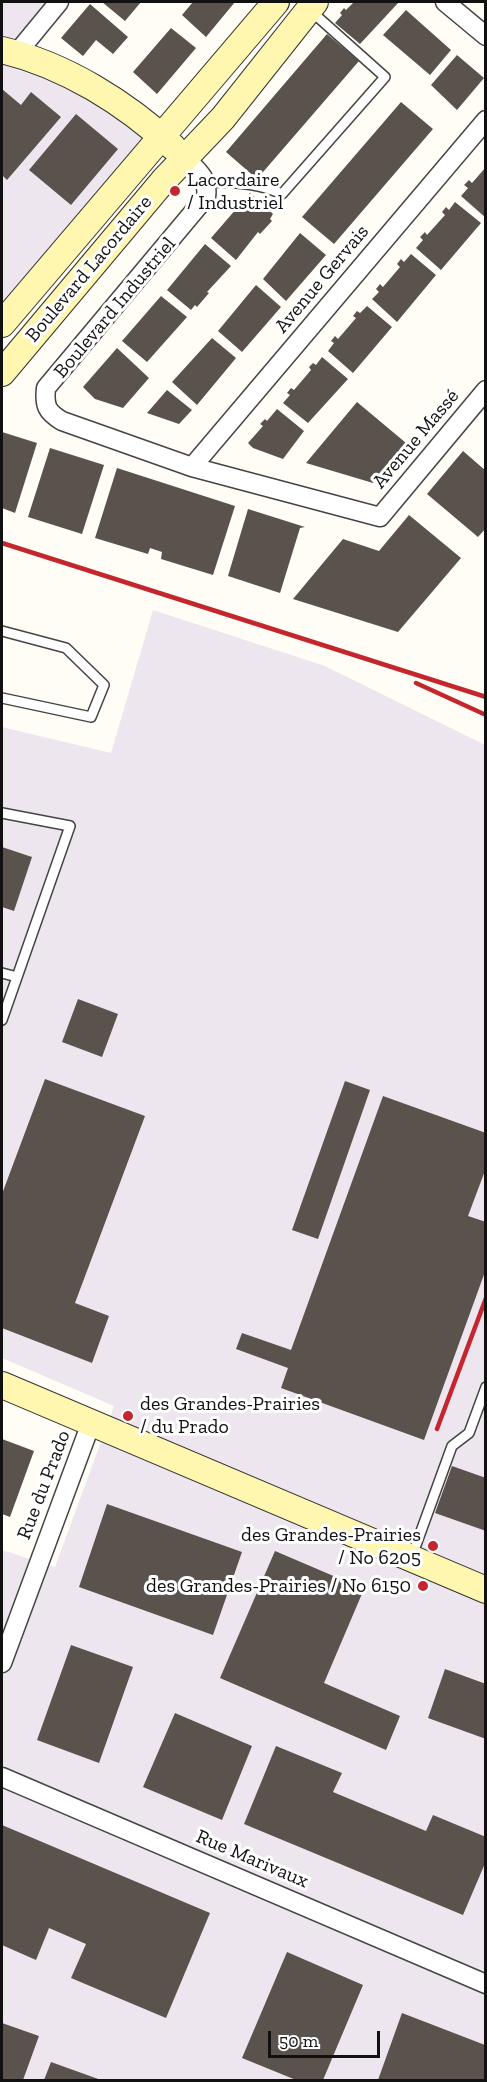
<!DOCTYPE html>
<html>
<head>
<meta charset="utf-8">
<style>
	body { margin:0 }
	#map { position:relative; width:487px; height:2082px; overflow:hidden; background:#fffdf5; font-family:"Zilla Slab",serif }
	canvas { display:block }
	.frame { position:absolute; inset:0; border:3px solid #111; pointer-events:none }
	.scale { position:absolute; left:268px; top:2031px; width:112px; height:27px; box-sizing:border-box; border:3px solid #111; border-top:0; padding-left:8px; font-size:18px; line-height:21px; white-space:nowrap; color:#111; -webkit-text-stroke:4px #fff; paint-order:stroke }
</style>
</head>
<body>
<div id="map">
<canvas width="487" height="2082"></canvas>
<div class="frame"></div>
<div class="scale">50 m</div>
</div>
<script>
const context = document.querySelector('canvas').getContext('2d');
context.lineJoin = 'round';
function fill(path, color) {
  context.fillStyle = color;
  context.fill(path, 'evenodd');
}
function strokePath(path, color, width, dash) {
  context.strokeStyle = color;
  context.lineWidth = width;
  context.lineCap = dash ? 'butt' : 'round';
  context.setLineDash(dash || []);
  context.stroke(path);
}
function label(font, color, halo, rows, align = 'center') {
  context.font = font + ' "Zilla Slab",serif';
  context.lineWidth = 6;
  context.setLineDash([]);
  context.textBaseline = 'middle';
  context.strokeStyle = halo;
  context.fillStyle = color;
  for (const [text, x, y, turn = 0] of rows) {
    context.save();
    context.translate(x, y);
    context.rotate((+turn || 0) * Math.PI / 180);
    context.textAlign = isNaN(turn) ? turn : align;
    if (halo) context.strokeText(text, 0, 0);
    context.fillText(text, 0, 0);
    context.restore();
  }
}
fill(new Path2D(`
	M 2,2 L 59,2 L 18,53 L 162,137 L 2,324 Z
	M 153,610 L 325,666 L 485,745 L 485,2080 L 2,2080 L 2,1550 L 55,1567 L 114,1406 L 2,1358 L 2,727 L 111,753 Z`), '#eee6ef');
fill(new Path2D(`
	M 102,2 L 141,2 L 125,21 Z
	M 193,2 L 235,2 L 206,37 L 182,15 Z
	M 354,2 L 399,2 L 360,44 L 335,23 L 342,15 L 340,13 L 344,8 L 346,10 Z
	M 90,4 L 128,37 L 113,54 L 96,40 L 83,56 L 61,38 Z
	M 406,10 L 451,50 L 430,75 L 383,35 Z
	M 171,28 L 196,48 L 157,94 L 133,72 Z
	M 327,34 L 359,61 L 257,179 L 226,152 Z
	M 457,55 L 484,78 L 457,110 L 431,85 Z
	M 2,89 L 21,105 L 31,92 L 61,117 L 7,180 L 2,175 Z
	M 401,102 L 433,129 L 334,244 L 302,217 Z
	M 76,114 L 118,149 L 71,205 L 29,170 Z
	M 486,167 L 486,218 L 461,196 L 468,188 L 464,185 L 469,180 L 472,183 Z
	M 250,193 L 273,214 L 270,219 L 272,221 L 260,234 L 258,232 L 236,260 L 211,238 Z
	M 455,202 L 481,223 L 441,270 L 416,248 L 423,240 L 420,237 L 425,232 L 427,235 L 445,215 L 442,212 L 446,207 L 449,210 Z
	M 300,233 L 326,255 L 286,301 L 263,279 Z
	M 205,244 L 231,266 L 207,292 L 209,293 L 197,307 L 195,305 L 191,310 L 167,290 Z
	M 411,254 L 436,275 L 397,322 L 372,299 L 379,292 L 376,289 L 380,284 L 383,287 L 400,267 L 397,264 L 401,259 L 404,262 Z
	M 256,285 L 281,307 L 242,352 L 218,331 Z
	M 161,296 L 187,317 L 147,362 L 122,341 Z
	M 367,306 L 392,327 L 353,373 L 328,351 L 334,343 L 331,341 L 335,336 L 338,339 L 356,318 L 353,316 L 357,311 L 360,313 Z
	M 212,338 L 236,358 L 197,405 L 172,382 Z
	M 117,348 L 149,378 L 123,408 L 95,399 L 83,387 Z
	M 322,357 L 348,379 L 308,423 L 283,403 L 290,395 L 287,393 L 291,388 L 294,390 L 311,370 L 309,367 L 313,363 L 316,365 Z
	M 167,390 L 192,410 L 179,424 L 147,413 Z
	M 357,402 L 406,443 L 373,483 L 306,463 Z
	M 277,409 L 304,431 L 283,459 L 253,448 L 248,443 L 263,426 L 260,424 L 265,419 L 267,421 Z
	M 2,432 L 37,443 L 15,513 L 2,508 Z
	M 50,448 L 104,465 L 82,534 L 28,517 Z
	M 463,451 L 486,471 L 486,528 L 478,537 L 427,494 Z
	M 117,468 L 235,506 L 213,575 L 161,559 L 162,552 L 150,548 L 148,554 L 95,538 Z
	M 248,509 L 305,527 L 300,528 L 280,593 L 228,576 Z
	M 409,515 L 461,558 L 398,632 L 293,599 L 343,539 L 379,551 Z
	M 2,847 L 32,857 L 14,911 L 2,907 Z
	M 78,999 L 118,1014 L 102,1057 L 62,1042 Z
	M 45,1079 L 145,1116 L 75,1303 L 109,1316 L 92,1363 L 2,1328 L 2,1194 Z
	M 345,1081 L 370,1090 L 318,1239 L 292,1230 Z
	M 383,1096 L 486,1133 L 486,1168 L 468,1216 L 486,1222 L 486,1269 L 424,1440 L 281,1388 L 288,1368 L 236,1349 L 242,1333 L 291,1350 Z
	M 2,1439 L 34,1451 L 10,1517 L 2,1514 Z
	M 452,1466 L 486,1478 L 486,1531 L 435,1513 Z
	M 107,1504 L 242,1552 L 213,1635 L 79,1587 Z
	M 275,1551 L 364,1589 L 324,1683 L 400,1716 L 386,1750 L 220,1678 Z
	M 71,1645 L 133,1667 L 99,1763 L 37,1740 Z
	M 445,1669 L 486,1684 L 486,1739 L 428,1718 Z
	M 175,1713 L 252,1746 L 222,1820 L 143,1787 Z
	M 276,1746 L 342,1773 L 333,1792 L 426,1831 L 433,1815 L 486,1837 L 486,1861 L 463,1915 L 244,1824 Z
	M 2,1825 L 210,1913 L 166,2018 L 71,1978 L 86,1944 L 49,1928 L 36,1960 L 2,1945 Z
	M 287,1952 L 363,1985 L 323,2080 L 296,2080 L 242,2058 Z
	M 402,2013 L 485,2045 L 486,2080 L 378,2080 Z
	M 2,2023 L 39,2036 L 23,2080 L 2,2080 Z
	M 51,2062 L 101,2080 L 44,2080 Z`), '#5a524d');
const lane = new Path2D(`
	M 207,182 C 234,183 257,182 282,194 L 385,77 L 311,11
	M 2,631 L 66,648 L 104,685 L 91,717 L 2,698
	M 2,813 L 70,826 L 2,1020
	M 2,973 L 17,977
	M 412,1556 L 452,1446 L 469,1433 L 486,1387`);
const street = new Path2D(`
	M 445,2 L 486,36
	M 17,53 L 59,2
	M 185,158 C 197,170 209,178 206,197 L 46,388 C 44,406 47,412 62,421 L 192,467 L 380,517 L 486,390
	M 192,467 L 486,120
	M 2,1663 L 91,1423
	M 2,1777 L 486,1984`);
const secondary = new Path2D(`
	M 2,50 C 65,65 126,103 173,147
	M 2,324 L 276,2
	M 2,373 L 164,180 L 223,118 L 315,2
	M 2,1385 L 486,1590`);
strokePath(lane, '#444', 12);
strokePath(street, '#444', 21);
strokePath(secondary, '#333', 28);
strokePath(lane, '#fff', 9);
strokePath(street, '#fff', 18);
strokePath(secondary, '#fff6b0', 26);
strokePath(new Path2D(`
	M 2,543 L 486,697
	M 416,683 L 486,715
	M 437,1429 L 486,1298`), '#c4262e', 4.5);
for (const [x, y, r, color] of [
	[175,191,6,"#c4262e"],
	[128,1416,6,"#c4262e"],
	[433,1546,6,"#c4262e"],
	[423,1586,6,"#c4262e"]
]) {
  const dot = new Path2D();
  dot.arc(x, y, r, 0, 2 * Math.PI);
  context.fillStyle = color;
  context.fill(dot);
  strokePath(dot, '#fff', 2);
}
label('20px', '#111', '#fff', [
	["Lacordaire",187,180],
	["/ Industriel",187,203],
	["des Grandes-Prairies",140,1404],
	["/ du Prado",140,1427],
	["des Grandes-Prairies",421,1535,"right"],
	["/ No 6205",421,1558,"right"],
	["des Grandes-Prairies / No 6150",411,1586,"right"]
], 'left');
label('20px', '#111', '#fff', [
	["Boulevard Lacordaire",89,269,-50],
	["Avenue Gervais",322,279,-50],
	["Boulevard Industriel",115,308,-50],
	["Avenue Massé",416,439,-50],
	["Rue du Prado",44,1485,-69],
	["Rue Marivaux",252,1859,23]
]);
</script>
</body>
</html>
